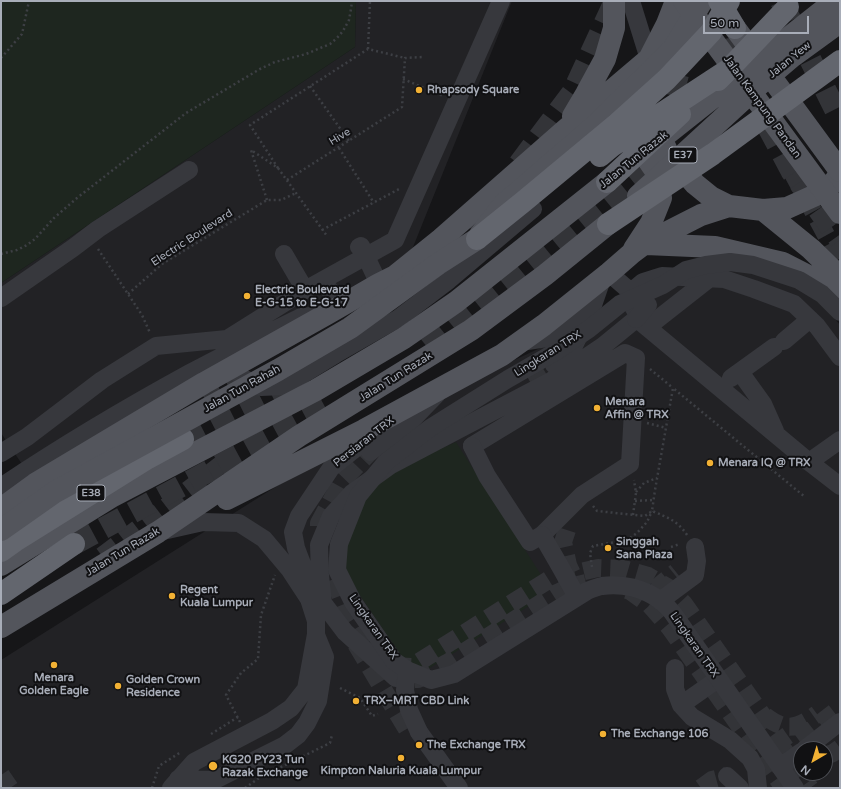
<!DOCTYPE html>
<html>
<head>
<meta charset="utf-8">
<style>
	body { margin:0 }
	#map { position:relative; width:841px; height:789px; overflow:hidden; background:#161618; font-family:"Varela Round",sans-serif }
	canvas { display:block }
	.frame { position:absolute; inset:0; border:2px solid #a8adb8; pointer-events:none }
	.north { position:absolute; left:793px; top:741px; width:40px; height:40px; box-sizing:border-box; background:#111113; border:1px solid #4d4f55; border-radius:50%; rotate:218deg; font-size:11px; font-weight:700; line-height:16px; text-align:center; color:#a8adb8 }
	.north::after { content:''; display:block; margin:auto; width:14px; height:18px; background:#f2b134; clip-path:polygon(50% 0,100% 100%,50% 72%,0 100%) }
	.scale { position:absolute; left:703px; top:16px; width:106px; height:18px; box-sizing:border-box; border:2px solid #a8adb8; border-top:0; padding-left:5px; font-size:12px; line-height:14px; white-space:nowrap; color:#a8adb8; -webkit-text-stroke:3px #111113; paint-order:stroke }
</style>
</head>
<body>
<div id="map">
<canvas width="841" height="789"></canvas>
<div class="frame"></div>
<div class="north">N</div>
<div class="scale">50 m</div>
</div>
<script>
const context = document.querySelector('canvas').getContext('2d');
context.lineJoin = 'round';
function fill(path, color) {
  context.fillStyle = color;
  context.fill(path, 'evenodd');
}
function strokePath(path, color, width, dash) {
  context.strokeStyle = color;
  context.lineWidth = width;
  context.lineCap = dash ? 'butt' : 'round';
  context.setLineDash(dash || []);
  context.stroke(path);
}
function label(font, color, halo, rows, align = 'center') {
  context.font = font + ' "Varela Round",sans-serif';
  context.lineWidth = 4;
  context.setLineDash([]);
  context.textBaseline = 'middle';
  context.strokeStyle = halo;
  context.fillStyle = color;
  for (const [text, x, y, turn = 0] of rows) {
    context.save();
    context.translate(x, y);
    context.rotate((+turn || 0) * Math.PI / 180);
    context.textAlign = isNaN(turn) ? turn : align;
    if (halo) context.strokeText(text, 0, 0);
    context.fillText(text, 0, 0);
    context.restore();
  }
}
fill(new Path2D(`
	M 356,1 L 512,1 L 403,272 L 32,479 L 1,433 L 1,283 L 355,47 Z
	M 737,268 L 797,286 L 827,309 L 840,325 L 840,788 L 1,788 L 1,660 L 372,426 L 620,311 L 651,286 ZM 801,749 L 825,749 L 825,773 L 801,773 Z`), '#222225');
fill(new Path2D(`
	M 1,1 L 356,1 L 355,47 L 1,283 Z
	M 456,442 L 545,581 L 542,598 L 425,671 L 405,662 L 344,572 L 349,530 L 365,493 L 393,470 Z`), '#1e261f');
strokePath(new Path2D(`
	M 792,172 L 840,261
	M 529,380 L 554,365
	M 203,396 L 218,387 L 241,377
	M 319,526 L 319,523 L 342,481 L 370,452
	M 567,530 L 563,542 L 568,565 L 576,582
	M 102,556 L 223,463
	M 334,579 L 344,605 L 368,644 L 393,666 L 411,667 L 550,579 L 598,568 L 624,569 L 648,576 L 669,588 L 684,604 L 801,770
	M 627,590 L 630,591 L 650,605 L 670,628 L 706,679 L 784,788
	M 659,594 L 660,585 L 676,572
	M 356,644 L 408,731
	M 415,679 L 418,679 L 447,663 L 555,594 L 570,587 L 586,583
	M 765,716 C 786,732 797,729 817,714
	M 825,756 L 833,753 L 840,748
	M 778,757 L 780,754 L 840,708
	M 791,761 L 810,788
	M 1,775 L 10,788
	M 701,788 L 712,780 L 727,776`), '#333438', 18, [18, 9]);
strokePath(new Path2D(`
	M 781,1 L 840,119
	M 721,6 L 728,39 L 742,72
	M 767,125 L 792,172 L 840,240
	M 519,164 L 573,92 L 615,1
	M 451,255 L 490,202
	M 428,348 L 656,163 L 682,58
	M 183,439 L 222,419 L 296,382
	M 74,544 L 333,404`), '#333438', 22, [22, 11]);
strokePath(new Path2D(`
	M 368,49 L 370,1
	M 1,58 L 22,34 L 29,1
	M 403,79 L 443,96
	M 310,86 L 349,141
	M 339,148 L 374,203
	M 278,168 L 250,125 L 368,49 L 405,58
	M 287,180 L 402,107 L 405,58 L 422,57
	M 267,200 L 251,150 L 278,168 L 327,236
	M 322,230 L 401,188
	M 98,249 L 142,315 L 150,333
	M 1,254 L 17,250 L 27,245 L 35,239 L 54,218 L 77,198 L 186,113 L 260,69 L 275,62 L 306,54 L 330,44 L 337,38 L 343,31 L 349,20 L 351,9 L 352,1
	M 128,294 L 162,264 L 267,200 L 281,200 L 296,193
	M 650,369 L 673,388
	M 647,423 L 666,428
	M 636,492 L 644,483 L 657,478
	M 635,501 L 653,500
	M 593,506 L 597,511 L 645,516 L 652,511
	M 633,515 L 636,493 L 634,480
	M 687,535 C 678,521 667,517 652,511 L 655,490 L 673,388 L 805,497
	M 671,547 L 680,544
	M 592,567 L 590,553 L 593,546 L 627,540 L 637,533 L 647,522 L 652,511
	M 340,688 L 360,698 L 372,716 L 378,714
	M 240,722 L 226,695 L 241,673 L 258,659 L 261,615 L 275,575
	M 211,734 L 238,717
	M 267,774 L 330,743 L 332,735
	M 152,788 L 159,766 L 181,752
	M 245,788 L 266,773`), '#3d3f44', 2.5, [2, 3]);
strokePath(new Path2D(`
	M 631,1 L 649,59
	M 359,247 L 361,246 L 379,284
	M 284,254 L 305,290
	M 609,273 L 631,292
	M 323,280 L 340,306
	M 1,298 L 73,248 L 98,229 L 189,170
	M 649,328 L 654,322 L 710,278
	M 784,341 L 810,319
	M 521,342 L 553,337 L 590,310
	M 554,365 L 570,354 L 592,308 L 602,279
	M 740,372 L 763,404 L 775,431
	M 241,377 L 261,387 L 284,386 L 336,354 L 399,318 L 449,280 L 533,209
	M 731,378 L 774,347
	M 381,428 L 331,468 L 299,516 L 293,532 L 296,548 L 304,569 L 323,603 L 345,632 L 396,678
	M 840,440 L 809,462 L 840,486
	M 472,446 L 625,353 L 636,358 L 630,464 L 582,495 L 542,535
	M 370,452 L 409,423 L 437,394
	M 1,453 L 27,437 L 102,380 L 156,346 L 227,339 L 305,290 L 395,240 L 501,1
	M 809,462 L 642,323 L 634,308 L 631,292 L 643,282 L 662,276 L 724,279 L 754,289 L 794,304 L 817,326 L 840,357
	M 1,487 C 62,446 126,408 190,373 C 227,353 264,335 301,317 L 311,316
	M 163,531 L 203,522 L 239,523 L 264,539 L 290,570 L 309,599 L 316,621 L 316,634 L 306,689 L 291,708 L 272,721 L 194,762 L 171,788
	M 323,603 L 320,575 L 319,545 L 331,516 L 352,493 L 391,465 L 551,381 L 603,346 L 636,319
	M 675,668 L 675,689 L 681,705
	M 718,679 L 681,705 L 692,717 L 730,740 L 750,758 L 756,769 L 758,788
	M 419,732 L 459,788
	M 805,749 L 840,722
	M 727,776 L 740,788
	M 178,779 L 215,780 L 285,745 L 298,735 L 307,723 L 318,701 L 325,657 L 316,635`), '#37383d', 18);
strokePath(new Path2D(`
	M 649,74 L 649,59 L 667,24 L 676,1
	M 573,116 L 586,94 L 605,59 L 614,28 L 614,1
	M 652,118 L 668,153 L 695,184 L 711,197 L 729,206 L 763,210 L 787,208 L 818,194 L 834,182 L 840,174
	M 631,135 L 657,173 L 661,198 L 651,223 L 634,249
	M 763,210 L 811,249 L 840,277
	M 646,244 L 715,247 L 783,263 L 824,284 L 840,296
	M 227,499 L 364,430 L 502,355 L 544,325 L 609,273 L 632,253 L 644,244 L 701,215 L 729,206
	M 1,509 L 35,484 L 204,383 L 327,314 L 379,284 L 395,276 L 441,239 L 564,131 L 649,59
	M 1,565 L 113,496 L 316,390 L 404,338 L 456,302 L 607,182
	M 1,627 L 158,532 L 299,436 L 471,330 L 545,275 L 608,224`), '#53555c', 22);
strokePath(new Path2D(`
	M 1,551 L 15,541 L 148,458 L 183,439
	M 1,594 L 74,544`), '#63666e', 22);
strokePath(new Path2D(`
	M 636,319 L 648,305
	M 472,446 L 487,476 L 530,542 L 542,535 L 561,568 L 577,597
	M 660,601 L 695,575 L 697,561 L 695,547
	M 407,670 L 405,690 L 409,710 L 419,732
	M 780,767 L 801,752
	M 795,788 L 672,612 C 668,608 665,604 661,601 C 644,588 622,583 602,586 C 597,587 592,589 587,591 L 454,674 L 431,680 L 407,670 L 394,661 L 353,602 L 337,570 L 339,544 L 358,496 L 386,462 L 430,428 L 508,379 L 555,352 L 589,329 L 620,304 L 663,285 L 686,270 L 706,265 L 730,262 L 753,265 L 799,280 L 822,294 L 840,312`), '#37383d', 18);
strokePath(new Path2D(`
	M 684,1 L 840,213
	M 724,13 L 840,171
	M 668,133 L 835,1
	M 638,196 L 759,85 L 793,56 L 840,22
	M 1,530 L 55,492 L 278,370 L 350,328 L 438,264 L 477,239 L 504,204 L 597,124 L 674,48 L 702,1`), '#53555c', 22);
strokePath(new Path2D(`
	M 719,1 L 735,28
	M 718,80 L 728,70 L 788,7
	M 600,156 L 612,146 L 728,70
	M 607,182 L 680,114
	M 608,224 L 713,154 L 840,61
	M 477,239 L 523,202 L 617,124 L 667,79 L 711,32 L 729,1`), '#63666e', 22);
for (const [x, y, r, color] of [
	[419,90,4,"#f2b134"],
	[247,296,4,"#f2b134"],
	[597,408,4,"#f2b134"],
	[710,463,4,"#f2b134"],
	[608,548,4,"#f2b134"],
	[172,596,4,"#f2b134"],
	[54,665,4,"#f2b134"],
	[118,686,4,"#f2b134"],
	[356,701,4,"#f2b134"],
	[603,734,4,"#f2b134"],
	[419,745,4,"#f2b134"],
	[401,758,4,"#f2b134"],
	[213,766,5,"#f2b134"]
]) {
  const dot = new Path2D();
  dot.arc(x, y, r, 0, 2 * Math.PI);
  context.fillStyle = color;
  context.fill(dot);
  strokePath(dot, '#111113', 1.5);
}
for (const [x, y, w] of [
	[683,155,28],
	[91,493,28]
]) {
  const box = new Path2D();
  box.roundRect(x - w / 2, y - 8, w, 16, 3);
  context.fillStyle = '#111113';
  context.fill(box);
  strokePath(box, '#a8adb8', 1);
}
label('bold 10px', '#a8adb8', null, [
	["E37",683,155],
	["E38",91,493]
]);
label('11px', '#a8adb8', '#111113', [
	["Jalan Yew",790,60,-39],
	["Jalan Kampung Pandan",762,107,54],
	["Hive",340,137,-32],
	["Jalan Tun Razak",634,160,-39],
	["Electric Boulevard",192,238,-33],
	["Lingkaran TRX",548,354,-32],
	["Jalan Tun Razak",396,377,-32],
	["Jalan Tun Rahah",242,389,-29],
	["Persiaran TRX",364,442,-38],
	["Jalan Tun Razak",123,552,-31],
	["Lingkaran TRX",373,627,55],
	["Lingkaran TRX",694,645,55]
]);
label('bold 11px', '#a8adb8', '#111113', [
	["Rhapsody Square",427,90],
	["Electric Boulevard",255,290],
	["E-G-15 to E-G-17",255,303],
	["Menara",605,402],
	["Affin @ TRX",605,415],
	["Menara IQ @ TRX",718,463],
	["Singgah",616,542],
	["Sana Plaza",616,555],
	["Regent",180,590],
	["Kuala Lumpur",180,603],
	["Menara",54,678,"center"],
	["Golden Eagle",54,691,"center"],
	["Golden Crown",126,680],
	["Residence",126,693],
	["TRX–MRT CBD Link",364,701],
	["The Exchange 106",611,734],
	["The Exchange TRX",427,745],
	["KG20 PY23 Tun",222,760],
	["Razak Exchange",222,773],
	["Kimpton Naluria Kuala Lumpur",401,771,"center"]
], 'left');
</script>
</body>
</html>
